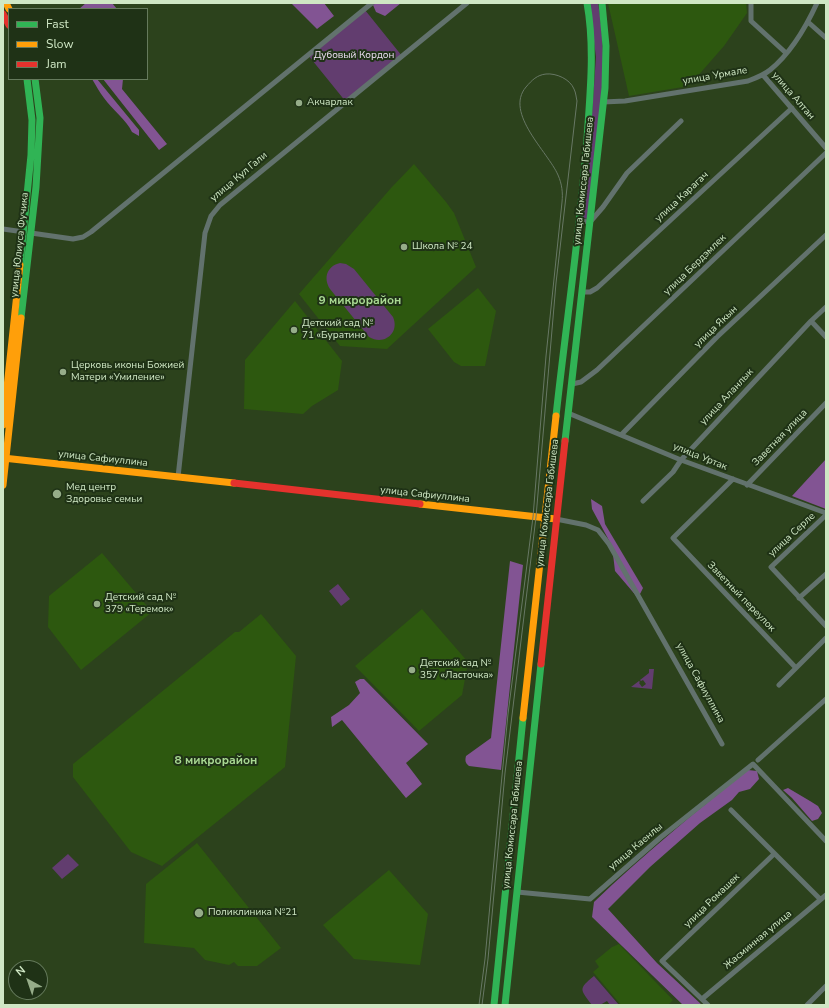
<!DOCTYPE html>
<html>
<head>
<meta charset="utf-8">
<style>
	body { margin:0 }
	#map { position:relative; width:829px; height:1008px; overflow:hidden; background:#2c421c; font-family:"Nunito Sans",sans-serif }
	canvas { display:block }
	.frame { position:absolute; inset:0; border:4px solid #cfe7c4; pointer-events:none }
	.legend { position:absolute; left:8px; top:8px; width:140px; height:72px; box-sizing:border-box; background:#1f3216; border:1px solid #657a5c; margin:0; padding:5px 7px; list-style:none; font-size:12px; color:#cfe7c4 }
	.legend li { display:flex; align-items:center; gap:8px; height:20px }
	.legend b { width:20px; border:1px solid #657a5c }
	.north { position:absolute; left:8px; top:960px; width:40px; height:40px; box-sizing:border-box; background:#1f3216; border:1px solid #657a5c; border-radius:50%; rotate:320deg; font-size:11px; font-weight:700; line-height:16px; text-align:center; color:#cfe7c4 }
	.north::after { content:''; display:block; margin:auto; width:14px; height:18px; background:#96ad89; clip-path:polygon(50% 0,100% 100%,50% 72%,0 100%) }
</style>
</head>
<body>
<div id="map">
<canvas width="829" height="1008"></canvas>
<div class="frame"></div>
<ul class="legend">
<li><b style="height:5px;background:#30b455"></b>Fast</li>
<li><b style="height:5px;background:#ff9f0a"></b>Slow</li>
<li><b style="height:5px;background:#e5322d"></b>Jam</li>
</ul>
<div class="north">N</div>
</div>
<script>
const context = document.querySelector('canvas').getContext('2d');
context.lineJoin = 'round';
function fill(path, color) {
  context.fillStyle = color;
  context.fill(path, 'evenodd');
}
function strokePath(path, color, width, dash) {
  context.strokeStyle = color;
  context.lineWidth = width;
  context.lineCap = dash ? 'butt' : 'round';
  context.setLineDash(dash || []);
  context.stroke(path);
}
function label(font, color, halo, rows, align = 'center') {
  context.font = font + ' "Nunito Sans",sans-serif';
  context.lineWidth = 4;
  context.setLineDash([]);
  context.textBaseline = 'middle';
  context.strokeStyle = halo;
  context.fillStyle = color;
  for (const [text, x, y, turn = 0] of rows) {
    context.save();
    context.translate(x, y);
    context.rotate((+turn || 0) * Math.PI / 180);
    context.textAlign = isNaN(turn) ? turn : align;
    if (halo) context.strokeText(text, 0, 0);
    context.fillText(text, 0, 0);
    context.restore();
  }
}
fill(new Path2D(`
	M 608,3 L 746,3 L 747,13 L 724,46 L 689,86 L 629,96 Z
	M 414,164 L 446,202 L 454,213 L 476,267 L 387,349 L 340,346 L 299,294 L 391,188 Z
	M 478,288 L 496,311 L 485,366 L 461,366 L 454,362 L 428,329 Z
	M 295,301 L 342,361 L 338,390 L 312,406 L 303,414 L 244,409 L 245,360 Z
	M 102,553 L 152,612 L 81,670 L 48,627 L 49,596 Z
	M 422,609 L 468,662 L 462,695 L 419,731 L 355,666 Z
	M 261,614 L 296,656 L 285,767 L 162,866 L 131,852 L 73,777 L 73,764 L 235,632 L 239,632 Z
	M 197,843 L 281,948 L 257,966 L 238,966 L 234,962 L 229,965 L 205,960 L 194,948 L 144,943 L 146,884 Z
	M 389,870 L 428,914 L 420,965 L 354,959 L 323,925 Z
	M 619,944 L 673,1000 L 668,1005 L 621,1005 L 593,972 L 599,967 L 595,961 L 612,947 Z`), '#2d580f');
fill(new Path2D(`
	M 589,3 L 598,3 C 611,74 596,148 588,219 L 582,218 L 591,128 L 596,57 Z
	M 365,10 L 402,56 L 346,102 L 308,55 Z
	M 340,263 L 346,264 L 354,269 L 393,317 C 400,333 384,346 369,337 L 330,289 C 323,278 327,266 340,263 Z
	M 338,584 L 350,599 L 341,606 L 329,591 Z
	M 649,669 L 654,669 L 652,689 L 631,687 L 639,681 L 640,682 L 639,683 L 642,687 L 646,684 L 643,680 L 641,681 L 640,680 L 649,673 Z
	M 68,854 L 79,865 L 62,879 L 52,868 Z
	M 594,976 L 619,1005 L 610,1005 L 607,1001 L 600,1005 L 592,1005 C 580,989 578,989 594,976 Z`), '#623d6f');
fill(new Path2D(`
	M 86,3 L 112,3 L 117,9 L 79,9 Z
	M 291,3 L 324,3 L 334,16 L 317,29 Z
	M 376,3 L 401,3 L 385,16 L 376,12 L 373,5 Z
	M 92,79 L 97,79 L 139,130 L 139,136 L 132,132 C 127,121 112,109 104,98 C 99,92 96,85 92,79 Z
	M 103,79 L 123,79 L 122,89 L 167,144 L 159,150 Z
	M 826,459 L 826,509 L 792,496 Z
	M 591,499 L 602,506 L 605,524 L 643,588 L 638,598 L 615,571 L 612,546 L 592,509 Z
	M 510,561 L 523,565 L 501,770 L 469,766 C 465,763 465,760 466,756 L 491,738 Z
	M 360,679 L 364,679 L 428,744 L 406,763 L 422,784 L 406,798 L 342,720 L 332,727 L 331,717 L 349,705 L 360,693 L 355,682 Z
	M 748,770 L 757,771 L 759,779 L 750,789 L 739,792 L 732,800 L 700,823 L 650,867 L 608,909 L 657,963 L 702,1005 L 683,1005 L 592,917 L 594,902 C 643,855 695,812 748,770 Z
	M 788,788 L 810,801 L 818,806 L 822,813 L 818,819 L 812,821 L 792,798 L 783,790 Z`), '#825493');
strokePath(new Path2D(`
	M 751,3 L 751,21 L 786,53
	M 808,22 L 826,38
	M 763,75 L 826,148
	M 603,102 L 625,101 L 748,81 C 756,78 764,75 770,70 C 791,53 806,27 817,3
	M 579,221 L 590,222 L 603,207 L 627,173 L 681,121
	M 3,229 L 24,232
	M 31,233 L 73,239 L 83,237 L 91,232 L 372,3
	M 582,292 L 590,292 L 597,288 L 792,108
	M 811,321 L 826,337
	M 572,384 L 581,382 L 597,370 L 826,153
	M 568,413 L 681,460 L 826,513
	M 622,434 L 717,337 L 826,235
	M 178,477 L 205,233 L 211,216 L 220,205 L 467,3
	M 733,479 L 673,538 L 796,668
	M 747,485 L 826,403
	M 643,501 L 673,472 L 681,460 L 811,321 L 826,307
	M 826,515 L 771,567 L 826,626
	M 556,519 L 586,525 L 598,530 L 609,544 L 722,744
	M 799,598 L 826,574
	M 779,685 L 826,638
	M 758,760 L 826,699
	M 731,810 L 820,899
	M 517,892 L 590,899 L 661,837 L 753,764 L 826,841
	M 702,999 L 826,895
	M 708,1005 L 662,961 L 774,854
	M 807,1005 L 826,986`), '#62726d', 5);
strokePath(new Path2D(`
	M 20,265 L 31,155 L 32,120 L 27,79
	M 21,318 L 36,187 L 40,118 L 35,79
	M 556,416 C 566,324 580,232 587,139 C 590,93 595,48 587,3
	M 565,441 L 605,88 L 606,46 L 602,3
	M 494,1005 L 523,718
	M 505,1005 L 541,664`), '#30b455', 7);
strokePath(new Path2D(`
	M 6,3 L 9,9
	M 3,425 L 20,265
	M 3,458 L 234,483
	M 3,485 L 21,318
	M 420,504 L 556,519
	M 523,718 L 556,416`), '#ff9f0a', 7);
strokePath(new Path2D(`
	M 3,14 L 9,25
	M 234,483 L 420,504
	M 541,664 L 565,441`), '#e5322d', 7);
strokePath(new Path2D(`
	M 479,1005 L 485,959 L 498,817 L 508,714 L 533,517 L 546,356 L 562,202 C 563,193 562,184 558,175 C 548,152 504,113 526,87 C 532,80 537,75 546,74 C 556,73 570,79 574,89 C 576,93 576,97 577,101 L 556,283 L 536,517 L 505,773 L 488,959 L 482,1005`), '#687865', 1);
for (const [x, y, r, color] of [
	[299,103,4,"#96ad89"],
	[404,247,4,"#96ad89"],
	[294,330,4,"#96ad89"],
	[63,372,4,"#96ad89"],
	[57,494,5,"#96ad89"],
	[97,604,4,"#96ad89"],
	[412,670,4,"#96ad89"],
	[199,913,5,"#96ad89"]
]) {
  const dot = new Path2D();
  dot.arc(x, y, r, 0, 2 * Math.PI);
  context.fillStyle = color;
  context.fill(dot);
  strokePath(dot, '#1f3216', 1.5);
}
label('10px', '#eddef3', '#1f3216', [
	["Дубовый Кордон",354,56]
]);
label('10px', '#cfe7c4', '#1f3216', [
	["улица Урмале",715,76,-10],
	["улица Алтан",793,96,49],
	["улица Кул Гали",239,177,-40],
	["улица Комиссара Габишева",584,181,-84],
	["улица Карагач",682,197,-43],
	["улица Юлиуса Фучика",20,245,-84],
	["улица Бердэмлек",695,265,-44],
	["улица Якын",716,327,-44],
	["улица Аланлык",727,397,-47],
	["Заветная улица",780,438,-46],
	["улица Уртак",700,457,22],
	["улица Сафиуллина",103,459,6],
	["улица Сафиуллина",425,495,6],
	["улица Комиссара Габишева",548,503,-83],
	["улица Серле",792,535,-43],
	["Заветный переулок",741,597,46],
	["улица Сафиуллина",700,683,61],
	["улица Комиссара Габишева",513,825,-84],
	["улица Каенлы",636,847,-40],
	["улица Ромашек",712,901,-44],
	["Жасминная улица",758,940,-40]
]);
label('10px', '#cfe7c4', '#1f3216', [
	["Акчарлак",307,103],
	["Школа № 24",412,247],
	["Детский сад №",302,324],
	["71 «Буратино",302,336],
	["Церковь иконы Божией",71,366],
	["Матери «Умиление»",71,378],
	["Мед центр",66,488],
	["Здоровье семьи",66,500],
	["Детский сад №",105,598],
	["379 «Теремок»",105,610],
	["Детский сад №",420,664],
	["357 «Ласточка»",420,676],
	["Поликлиника №21",208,913]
], 'left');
label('bold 12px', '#a8d892', '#1f3216', [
	["9 микрорайон",360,301],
	["8 микрорайон",216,761]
]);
</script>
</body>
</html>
